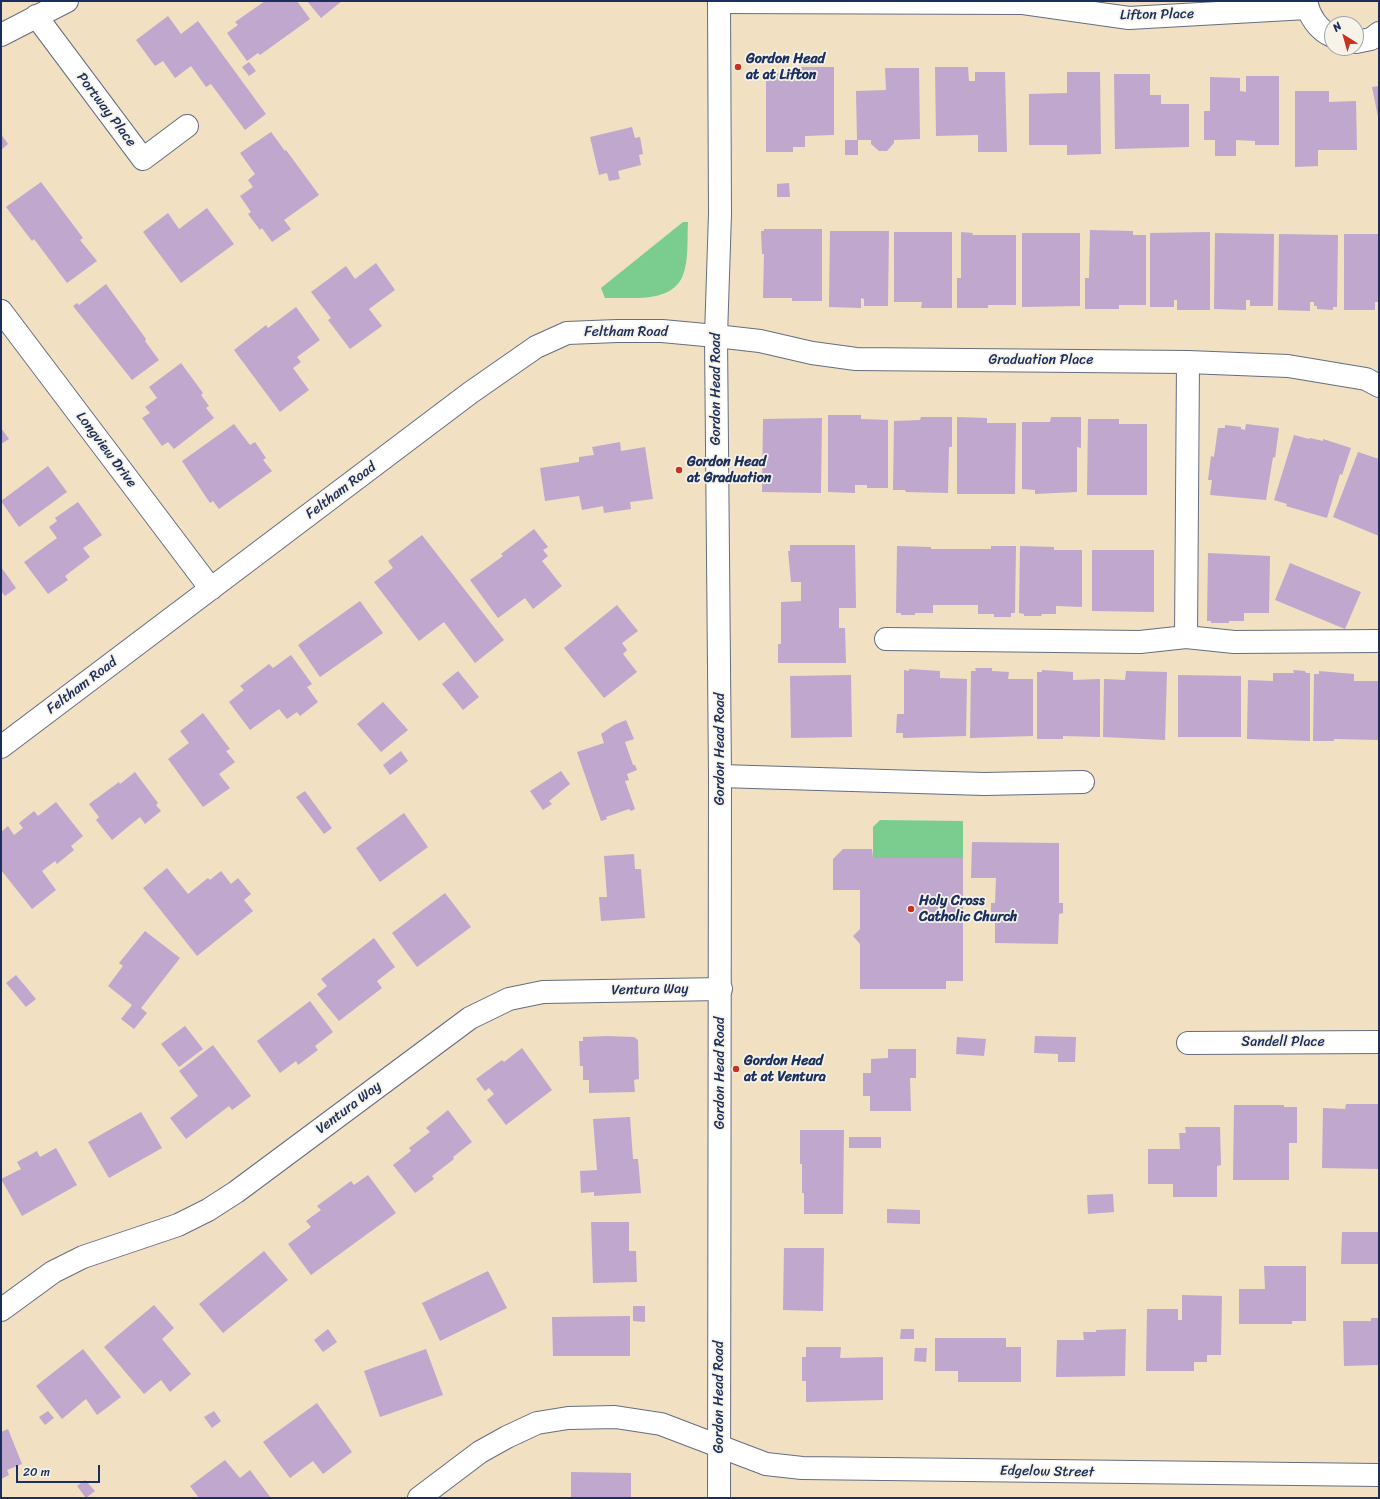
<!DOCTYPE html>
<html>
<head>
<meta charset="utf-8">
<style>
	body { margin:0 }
	#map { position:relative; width:1380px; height:1499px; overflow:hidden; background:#f1e0c2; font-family:Sriracha,sans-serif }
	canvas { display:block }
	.frame { position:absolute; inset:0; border:2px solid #1b2f5e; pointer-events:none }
	.north { position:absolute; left:1324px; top:16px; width:40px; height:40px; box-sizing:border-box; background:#f7f3e8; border:1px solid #9fa5b1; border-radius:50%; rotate:323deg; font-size:11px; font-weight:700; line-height:16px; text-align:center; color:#1b2f5e }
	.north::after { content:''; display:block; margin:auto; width:14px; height:18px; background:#c8321e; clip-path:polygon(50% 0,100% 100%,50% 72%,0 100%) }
	.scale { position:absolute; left:16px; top:1465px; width:84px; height:18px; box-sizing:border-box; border:2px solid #1b2f5e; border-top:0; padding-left:5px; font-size:12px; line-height:14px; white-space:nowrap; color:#1b2f5e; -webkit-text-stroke:3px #f7f3e8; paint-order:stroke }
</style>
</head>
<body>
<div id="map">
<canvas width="1380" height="1499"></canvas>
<div class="frame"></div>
<div class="north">N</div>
<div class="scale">20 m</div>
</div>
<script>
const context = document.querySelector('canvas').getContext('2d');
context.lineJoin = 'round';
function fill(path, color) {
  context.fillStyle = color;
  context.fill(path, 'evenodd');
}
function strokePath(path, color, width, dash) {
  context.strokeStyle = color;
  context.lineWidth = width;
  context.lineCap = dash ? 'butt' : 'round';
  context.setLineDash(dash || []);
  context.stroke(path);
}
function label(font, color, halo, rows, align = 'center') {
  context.font = font + ' Sriracha,sans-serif';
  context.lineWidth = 3.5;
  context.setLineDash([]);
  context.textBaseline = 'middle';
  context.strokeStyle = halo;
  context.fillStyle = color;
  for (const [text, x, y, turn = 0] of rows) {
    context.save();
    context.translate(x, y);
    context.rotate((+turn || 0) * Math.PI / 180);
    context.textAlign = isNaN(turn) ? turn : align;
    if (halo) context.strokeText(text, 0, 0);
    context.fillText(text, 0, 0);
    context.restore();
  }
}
fill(new Path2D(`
	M 683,222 L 688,222 C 687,238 689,260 683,275 C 672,304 631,297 605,298 L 601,288 Z
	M 880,820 L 963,821 L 963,858 L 873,858 L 873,827 Z`), '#7acd8f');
fill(new Path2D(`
	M 265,1 L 297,1 L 310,19 L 260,55 L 258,53 L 247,61 L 227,33 L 238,25 L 235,22 Z
	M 307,1 L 342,1 L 321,18 Z
	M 168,16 L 181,34 L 198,21 L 266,114 L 245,130 L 211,84 L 206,87 L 191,66 L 175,78 L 163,61 L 155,66 L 136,40 Z
	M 249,62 L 256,71 L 249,76 L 242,67 Z
	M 801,67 L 834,67 L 834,135 L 805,136 L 805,147 L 793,147 L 793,152 L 766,152 L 766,73 L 795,73 L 795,81 L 801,81 Z
	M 935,67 L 968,67 L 969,81 L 975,81 L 975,72 L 1005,72 L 1007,152 L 978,152 L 978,135 L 936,136 Z
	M 885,68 L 919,68 L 920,139 L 894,140 L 894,143 L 887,151 L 879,151 L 871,144 L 871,140 L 857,140 L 856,91 L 886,90 Z
	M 1067,72 L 1100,72 L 1101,154 L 1067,155 L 1067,145 L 1029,145 L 1029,94 L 1067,93 Z
	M 1114,74 L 1150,74 L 1150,95 L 1161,95 L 1161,104 L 1189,104 L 1189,147 L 1115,149 Z
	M 1246,76 L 1279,76 L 1279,145 L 1255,145 L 1255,141 L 1236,140 L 1236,156 L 1215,156 L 1215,140 L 1204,140 L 1204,111 L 1210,111 L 1210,77 L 1240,78 L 1240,91 L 1246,92 Z
	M 1379,86 L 1379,117 L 1378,117 L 1372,87 Z
	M 1295,91 L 1329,91 L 1329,102 L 1356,101 L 1357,150 L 1318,150 L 1318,166 L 1295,167 Z
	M 632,127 L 635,138 L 640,137 L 643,154 L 639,155 L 641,165 L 618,171 L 620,179 L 609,181 L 607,173 L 599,175 L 590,137 Z
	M 271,132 L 285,151 L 286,150 L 319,195 L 284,220 L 291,229 L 272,242 L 262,228 L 260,230 L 248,214 L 251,212 L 240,196 L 253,187 L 248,180 L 255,174 L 240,153 Z
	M 1,134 L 8,144 L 1,150 Z
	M 845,140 L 858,140 L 858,155 L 845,155 Z
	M 41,182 L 83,238 L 80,240 L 97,261 L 67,283 L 34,239 L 32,241 L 6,207 Z
	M 789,183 L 790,197 L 777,197 L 777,184 Z
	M 207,208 L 234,244 L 181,283 L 143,232 L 168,213 L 179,229 Z
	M 764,229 L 822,229 L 822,301 L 792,301 L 792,298 L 763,298 L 764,254 L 762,254 L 761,231 L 764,231 Z
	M 1090,230 L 1133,231 L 1133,235 L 1146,235 L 1146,305 L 1119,305 L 1119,309 L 1085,309 L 1085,278 L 1089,278 Z
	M 830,231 L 889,231 L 888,306 L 864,306 L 864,299 L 861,298 L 861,308 L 829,307 Z
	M 894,232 L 952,232 L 952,308 L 921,308 L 922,302 L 894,302 Z
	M 961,232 L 973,233 L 972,235 L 1016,235 L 1016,305 L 988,305 L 988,308 L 957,308 L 957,278 L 961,278 Z
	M 1210,232 L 1210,310 L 1177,310 L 1177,300 L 1174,300 L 1174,307 L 1150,307 L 1150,233 Z
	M 1022,233 L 1080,233 L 1080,306 L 1022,307 Z
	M 1215,233 L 1274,234 L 1273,306 L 1250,306 L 1250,300 L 1246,300 L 1246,310 L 1214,309 Z
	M 1279,234 L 1338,235 L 1337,307 L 1333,307 L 1333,310 L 1317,309 L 1317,306 L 1314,306 L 1314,302 L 1310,302 L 1310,311 L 1278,310 Z
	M 1344,234 L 1379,234 L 1379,302 L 1375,302 L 1375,310 L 1344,310 Z
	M 376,263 L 395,290 L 369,309 L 382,326 L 350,349 L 328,320 L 331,318 L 311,292 L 346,266 L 355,279 Z
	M 106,284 L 146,339 L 145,341 L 159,360 L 132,380 L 73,306 L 77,303 L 79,305 Z
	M 296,307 L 320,340 L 297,357 L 301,362 L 293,368 L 309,390 L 280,412 L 234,350 L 266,325 L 268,328 Z
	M 181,363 L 203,393 L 201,395 L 209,406 L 206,408 L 214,418 L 174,449 L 168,442 L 162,446 L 142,418 L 150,413 L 145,407 L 157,398 L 149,387 Z
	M 828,415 L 861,415 L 861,419 L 888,420 L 888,488 L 867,488 L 867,485 L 855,485 L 855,493 L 828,492 Z
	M 921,417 L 952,417 L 952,447 L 949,447 L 948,493 L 906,492 L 905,490 L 893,490 L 894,421 L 920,420 Z
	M 957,417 L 987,418 L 987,423 L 1016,423 L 1015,494 L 957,494 Z
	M 1051,417 L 1081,417 L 1081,448 L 1077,447 L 1077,492 L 1035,494 L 1035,490 L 1022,489 L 1022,422 L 1050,422 Z
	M 822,418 L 821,493 L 762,492 L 763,419 Z
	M 1088,419 L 1119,419 L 1119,424 L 1147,424 L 1147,495 L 1087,495 Z
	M 234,424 L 250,445 L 255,442 L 266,458 L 263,460 L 272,471 L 219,509 L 213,501 L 210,503 L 182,461 Z
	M 1246,424 L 1279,428 L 1275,458 L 1273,457 L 1266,500 L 1210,495 L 1212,480 L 1208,480 L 1211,456 L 1214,457 L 1218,428 L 1225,428 L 1225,425 L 1241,427 L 1241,429 L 1245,430 Z
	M 1,428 L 9,439 L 1,444 Z
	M 1294,435 L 1309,439 L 1310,438 L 1323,441 L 1323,439 L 1351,448 L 1342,475 L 1340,474 L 1327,518 L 1286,506 L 1287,504 L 1274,500 Z
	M 620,442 L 621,451 L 645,447 L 653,499 L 630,502 L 631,509 L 604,513 L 603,506 L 582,510 L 579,496 L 545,501 L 540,468 L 579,462 L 579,457 L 594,455 L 592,447 Z
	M 1358,452 L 1379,459 L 1379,536 L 1333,517 Z
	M 48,466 L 67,492 L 19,527 L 1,501 Z
	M 78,502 L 102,535 L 83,548 L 90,557 L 65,576 L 68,580 L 48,594 L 24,562 L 57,538 L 49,527 L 57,521 L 55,518 Z
	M 534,529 L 548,547 L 543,550 L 548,556 L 542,561 L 562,586 L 533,609 L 525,598 L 498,618 L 470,580 L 503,556 L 501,554 Z
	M 422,535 L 504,640 L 475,663 L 444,622 L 419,641 L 374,582 L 393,568 L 388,561 Z
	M 790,545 L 855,545 L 856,608 L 839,608 L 839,628 L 845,628 L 846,663 L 778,663 L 778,644 L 781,644 L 781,602 L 801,601 L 801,582 L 791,582 L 788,551 L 790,551 Z
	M 897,546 L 931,547 L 931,549 L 991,549 L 991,546 L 1016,546 L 1015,613 L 1011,613 L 1011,617 L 994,617 L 994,614 L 978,614 L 978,605 L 933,605 L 933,613 L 915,613 L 915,615 L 901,615 L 901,613 L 896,613 Z
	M 1020,546 L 1054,547 L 1054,550 L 1082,550 L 1082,607 L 1056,606 L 1056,614 L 1042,614 L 1041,616 L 1024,616 L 1024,614 L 1019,613 Z
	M 1092,550 L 1154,550 L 1154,612 L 1092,611 Z
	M 1208,553 L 1270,556 L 1269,613 L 1244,613 L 1244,621 L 1229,621 L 1229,623 L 1211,623 L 1211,621 L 1207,621 Z
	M 1290,563 L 1361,592 L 1345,629 L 1275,600 Z
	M 1,567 L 16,588 L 5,596 L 1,591 Z
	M 360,601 L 383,633 L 320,677 L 298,645 Z
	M 617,605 L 638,631 L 622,643 L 627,650 L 623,654 L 637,672 L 604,698 L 564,648 Z
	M 291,655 L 312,684 L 307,687 L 318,702 L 300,716 L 297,712 L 287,719 L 279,709 L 250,730 L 229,702 L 244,690 L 240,686 L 269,664 L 273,668 Z
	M 975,668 L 992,668 L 992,671 L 1009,672 L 1008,679 L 1033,679 L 1033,736 L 970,738 L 971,671 L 976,671 Z
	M 909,669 L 940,671 L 940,678 L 967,679 L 966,736 L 903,738 L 903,733 L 896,733 L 897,714 L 904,714 L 904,670 L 909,671 Z
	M 1042,670 L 1073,672 L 1073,680 L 1100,679 L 1100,737 L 1063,736 L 1063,739 L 1037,739 L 1037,672 L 1042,672 Z
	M 1293,670 L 1305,671 L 1306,673 L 1310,673 L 1310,741 L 1247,739 L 1248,680 L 1273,681 L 1273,673 L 1294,673 Z
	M 458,671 L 479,697 L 463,710 L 442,684 Z
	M 1126,671 L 1167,672 L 1165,740 L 1103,737 L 1104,679 L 1125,680 Z
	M 1319,671 L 1354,674 L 1354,681 L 1379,681 L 1379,740 L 1334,739 L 1334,741 L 1313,741 L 1314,674 L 1319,674 Z
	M 851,675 L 852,737 L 791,738 L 790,676 Z
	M 1178,675 L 1241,676 L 1241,737 L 1178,737 Z
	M 383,702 L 408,730 L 381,752 L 357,724 Z
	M 203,713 L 230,749 L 226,751 L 235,762 L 219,774 L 230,788 L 203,807 L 168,759 L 189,743 L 180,731 Z
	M 626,720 L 634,739 L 625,742 L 633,765 L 635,765 L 637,770 L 627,774 L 629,780 L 625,781 L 635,809 L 631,811 L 629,809 L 606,817 L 607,819 L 601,821 L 577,752 L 604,743 L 601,734 L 614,725 Z
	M 401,751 L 408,761 L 390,775 L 383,765 Z
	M 561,771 L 570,784 L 549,801 L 552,804 L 543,810 L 530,791 Z
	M 135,772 L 158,803 L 156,805 L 161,811 L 145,824 L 140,817 L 112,840 L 96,820 L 99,817 L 89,804 L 119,782 L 120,784 Z
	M 305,791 L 332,828 L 324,834 L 296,797 Z
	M 56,802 L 83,836 L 71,846 L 74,850 L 57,864 L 55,861 L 42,871 L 56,890 L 32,909 L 1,870 L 1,832 L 8,826 L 14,835 L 23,828 L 19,823 L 34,811 L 38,816 Z
	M 404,813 L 428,847 L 380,882 L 356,848 Z
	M 972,842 L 1059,843 L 1059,903 L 1063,903 L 1063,913 L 1059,914 L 1058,944 L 995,943 L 995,913 L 991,913 L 991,903 L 995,903 L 996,878 L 971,878 Z
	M 843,849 L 872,849 L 873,858 L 963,858 L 963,981 L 946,981 L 946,989 L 860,989 L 860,944 L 853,936 L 860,929 L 860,890 L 833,890 L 833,859 Z
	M 634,854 L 635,869 L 641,869 L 645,918 L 601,921 L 599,897 L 607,897 L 604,856 Z
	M 167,868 L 188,894 L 208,878 L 210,880 L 221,871 L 231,884 L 238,878 L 251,894 L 244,900 L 253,911 L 197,956 L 143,888 Z
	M 445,893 L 471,927 L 417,967 L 392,933 Z
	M 145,931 L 180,958 L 141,1008 L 147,1013 L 134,1029 L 121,1019 L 132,1005 L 108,986 L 123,966 L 119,963 Z
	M 374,938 L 395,967 L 377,981 L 382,988 L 339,1021 L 317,994 L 327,986 L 321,979 Z
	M 16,975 L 36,999 L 26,1007 L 6,983 Z
	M 310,1001 L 333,1032 L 315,1046 L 318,1050 L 298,1065 L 296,1061 L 280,1073 L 257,1041 Z
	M 185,1026 L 203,1049 L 179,1067 L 161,1044 Z
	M 606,1036 L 634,1037 L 638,1040 L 639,1079 L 634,1080 L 635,1092 L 589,1093 L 589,1080 L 583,1080 L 583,1066 L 580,1066 L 579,1041 L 583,1041 L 583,1037 Z
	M 1035,1036 L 1076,1037 L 1075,1062 L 1058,1062 L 1058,1054 L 1034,1053 Z
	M 957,1037 L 986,1039 L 984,1056 L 956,1054 Z
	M 213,1045 L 251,1096 L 232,1110 L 229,1106 L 186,1139 L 170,1118 L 198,1096 L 179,1071 Z
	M 522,1048 L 552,1090 L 506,1125 L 487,1100 L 494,1094 L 489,1088 L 485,1091 L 476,1079 L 502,1060 L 504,1062 Z
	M 888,1049 L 916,1049 L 916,1078 L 910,1078 L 911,1111 L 870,1111 L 870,1096 L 863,1096 L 863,1073 L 871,1073 L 871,1059 L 888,1058 Z
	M 1346,1104 L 1379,1104 L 1379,1169 L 1322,1168 L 1323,1108 L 1345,1109 Z
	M 1234,1105 L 1284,1105 L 1284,1107 L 1297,1107 L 1297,1143 L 1289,1143 L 1289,1180 L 1233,1180 Z
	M 448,1110 L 472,1142 L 453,1157 L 454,1159 L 432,1176 L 434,1179 L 415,1193 L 393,1165 L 411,1151 L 409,1148 L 430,1132 L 426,1128 Z
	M 141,1112 L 162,1148 L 109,1178 L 88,1142 Z
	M 630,1117 L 633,1159 L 638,1159 L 641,1193 L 594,1196 L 594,1192 L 581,1193 L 580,1171 L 597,1170 L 593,1119 Z
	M 1185,1127 L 1220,1127 L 1221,1165 L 1217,1166 L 1217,1197 L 1173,1197 L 1173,1184 L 1148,1184 L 1148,1149 L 1180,1149 L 1179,1133 L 1186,1133 Z
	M 800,1130 L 844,1130 L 843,1214 L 804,1214 L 804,1193 L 802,1193 L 802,1164 L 800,1164 Z
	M 849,1137 L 881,1137 L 881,1148 L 849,1148 Z
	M 56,1148 L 77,1185 L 22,1216 L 1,1179 L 21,1169 L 17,1162 L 37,1151 L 40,1157 Z
	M 368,1175 L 396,1213 L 311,1275 L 288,1244 L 311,1227 L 306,1221 L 321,1210 L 317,1206 L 351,1181 L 354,1185 Z
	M 1113,1194 L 1114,1212 L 1088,1214 L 1087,1195 Z
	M 887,1209 L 920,1210 L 920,1224 L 887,1223 Z
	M 591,1222 L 629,1222 L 629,1251 L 636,1251 L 637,1282 L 593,1283 Z
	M 1342,1232 L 1379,1232 L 1379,1264 L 1341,1264 Z
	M 784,1248 L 824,1248 L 823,1311 L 783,1310 Z
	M 264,1251 L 288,1280 L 223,1333 L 199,1304 Z
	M 1264,1266 L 1306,1266 L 1306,1321 L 1292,1321 L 1292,1324 L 1239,1324 L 1239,1289 L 1265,1289 Z
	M 488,1271 L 507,1308 L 440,1341 L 422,1303 Z
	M 1182,1295 L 1222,1296 L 1221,1355 L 1207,1355 L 1207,1362 L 1194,1362 L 1194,1371 L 1146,1371 L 1147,1309 L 1178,1309 L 1178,1320 L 1182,1320 Z
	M 154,1305 L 174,1328 L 162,1339 L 191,1374 L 170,1392 L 161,1380 L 144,1394 L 104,1347 Z
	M 633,1306 L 645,1306 L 645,1322 L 633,1321 Z
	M 630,1316 L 630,1356 L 553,1356 L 552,1317 Z
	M 1371,1318 L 1378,1318 L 1379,1321 L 1379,1365 L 1344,1366 L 1343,1321 L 1371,1321 Z
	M 328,1329 L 337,1342 L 323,1352 L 314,1340 Z
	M 901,1329 L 914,1329 L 914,1339 L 900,1339 Z
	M 1126,1329 L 1125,1376 L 1056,1377 L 1057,1340 L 1084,1340 L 1083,1332 L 1096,1332 L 1096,1330 Z
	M 935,1338 L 1006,1338 L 1006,1347 L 1021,1347 L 1021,1382 L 958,1382 L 958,1371 L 935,1371 Z
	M 806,1347 L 841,1347 L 840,1358 L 883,1357 L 883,1400 L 806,1402 L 806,1381 L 802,1381 L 802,1357 L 806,1357 Z
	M 915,1348 L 927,1348 L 926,1362 L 914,1361 Z
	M 83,1349 L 121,1397 L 97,1415 L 86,1399 L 62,1419 L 36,1386 Z
	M 426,1349 L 443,1395 L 380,1417 L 364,1371 Z
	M 317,1403 L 352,1452 L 323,1474 L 313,1461 L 290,1478 L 263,1442 Z
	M 48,1411 L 54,1418 L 45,1425 L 39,1417 Z
	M 214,1411 L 221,1421 L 212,1428 L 204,1417 Z
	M 8,1429 L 22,1464 L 7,1470 L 9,1475 L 1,1479 L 1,1432 Z
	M 225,1460 L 240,1478 L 250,1470 L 271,1498 L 199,1498 L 190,1486 Z
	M 571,1472 L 631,1473 L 631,1498 L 571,1498 Z
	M 85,1480 L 95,1491 L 86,1498 L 77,1486 Z`), '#bfa7ce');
const minor = new Path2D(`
	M 1306,1 C 1309,16 1318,30 1332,36
	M 719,2 L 1023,3 L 1129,18 L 1307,8
	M 36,16 L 143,159 L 187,126
	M 1,35 L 67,1
	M 1356,42 L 1371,39 L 1379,33
	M 1,311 L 211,589
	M 1186,637 L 1188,362
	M 886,639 L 1140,642 L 1186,637 L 1234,642 L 1379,641
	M 1,747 L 470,393 L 536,347 L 567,333 L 617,331 L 662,331 L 716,336 L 760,341 L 812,353 L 856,359 L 1188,362 L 1288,366 L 1366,379 L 1379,386
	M 720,776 L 984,784 L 1083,782
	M 1188,1043 L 1379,1042
	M 1,1310 L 53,1272 L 83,1257 L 178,1225 L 208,1210 L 236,1192 L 470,1018 L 509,999 L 543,992 L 721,989
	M 419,1498 L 480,1452 L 507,1437 L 537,1423 L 568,1418 L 615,1417 L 661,1424 L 766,1464 L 802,1468 L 1379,1475`);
const major = new Path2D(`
	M 719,1498 L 720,776 L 716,336 L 720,214 L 719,1`);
strokePath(minor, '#666d81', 24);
strokePath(major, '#666d81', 24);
strokePath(minor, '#fff', 22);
strokePath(major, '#fff', 22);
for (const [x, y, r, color] of [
	[738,67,4,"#c8321e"],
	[679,470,4,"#c8321e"],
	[911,909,4,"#c8321e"],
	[736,1069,4,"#c8321e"]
]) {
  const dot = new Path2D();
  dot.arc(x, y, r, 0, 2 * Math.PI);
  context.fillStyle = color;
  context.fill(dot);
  strokePath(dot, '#f7f3e8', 1.5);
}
label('14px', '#1b2f5e', '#f7f3e8', [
	["Lifton Place",1157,15,-1],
	["Portway Place",106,110,53],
	["Feltham Road",626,332],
	["Graduation Place",1041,360],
	["Gordon Head Road",716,389,-90],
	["Longview Drive",106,450,53],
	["Feltham Road",341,491,-37],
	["Feltham Road",82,686,-37],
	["Gordon Head Road",720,749,-90],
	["Ventura Way",650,990,-1],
	["Sandell Place",1283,1042],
	["Gordon Head Road",720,1073,-90],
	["Ventura Way",349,1108,-37],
	["Gordon Head Road",719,1397,-90],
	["Edgelow Street",1047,1472,1]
]);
label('bold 14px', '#1b2f5e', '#f7f3e8', [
	["Gordon Head",746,59],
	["at at Lifton",746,75],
	["Gordon Head",687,462],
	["at Graduation",687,478],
	["Holy Cross",919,901],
	["Catholic Church",919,917],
	["Gordon Head",744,1061],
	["at at Ventura",744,1077]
], 'left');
</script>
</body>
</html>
